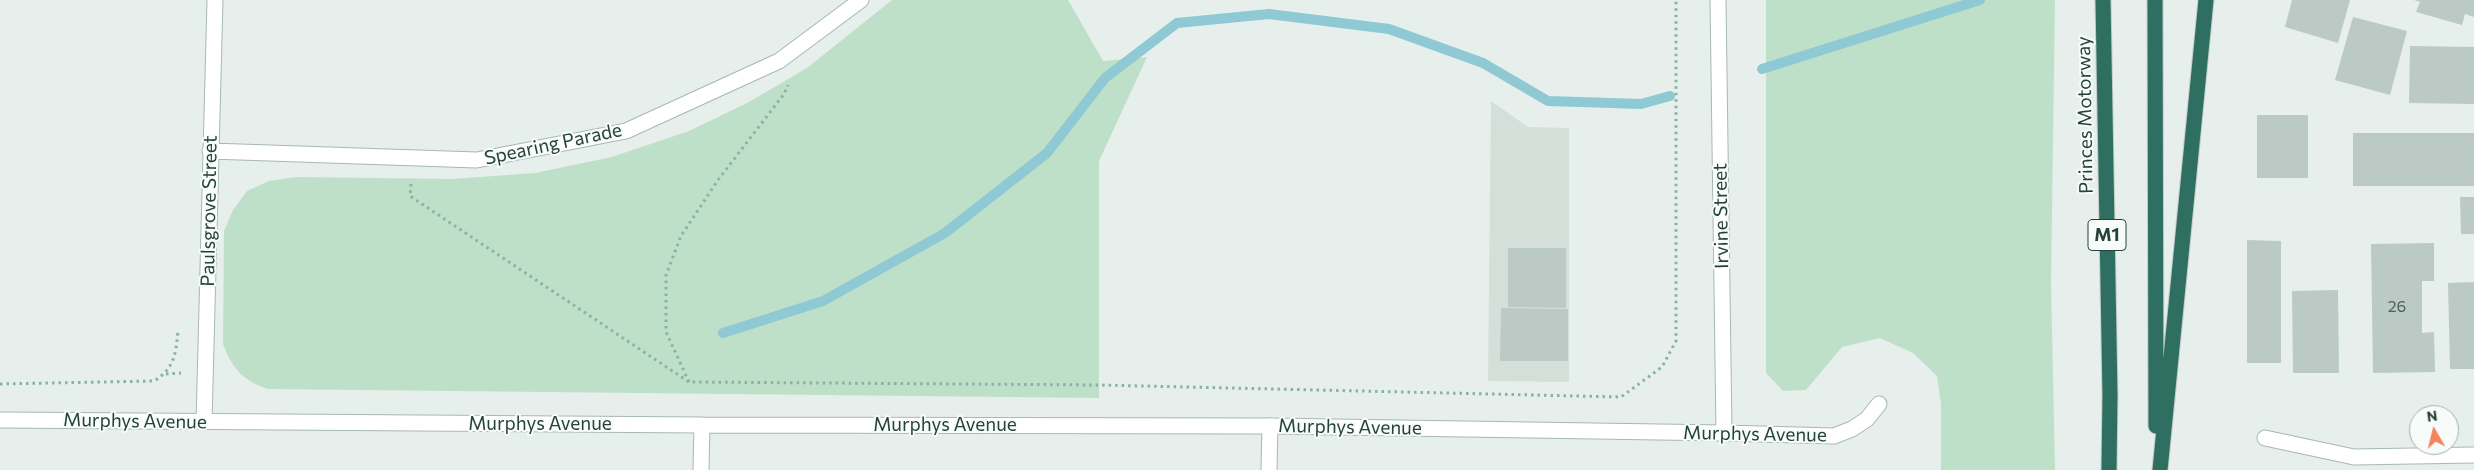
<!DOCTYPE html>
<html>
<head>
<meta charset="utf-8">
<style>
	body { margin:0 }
	#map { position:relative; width:2474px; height:470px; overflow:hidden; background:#e6efeb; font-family:Commissioner,sans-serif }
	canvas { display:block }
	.north { position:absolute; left:2409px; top:405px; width:50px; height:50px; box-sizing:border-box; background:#f7fbf9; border:1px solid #a3b1ad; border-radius:50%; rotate:352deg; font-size:14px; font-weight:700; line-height:20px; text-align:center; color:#24423a }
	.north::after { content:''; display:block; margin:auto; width:18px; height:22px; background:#f4845f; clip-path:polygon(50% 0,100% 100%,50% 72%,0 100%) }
</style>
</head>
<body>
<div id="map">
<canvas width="2474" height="470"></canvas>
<div class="north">N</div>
</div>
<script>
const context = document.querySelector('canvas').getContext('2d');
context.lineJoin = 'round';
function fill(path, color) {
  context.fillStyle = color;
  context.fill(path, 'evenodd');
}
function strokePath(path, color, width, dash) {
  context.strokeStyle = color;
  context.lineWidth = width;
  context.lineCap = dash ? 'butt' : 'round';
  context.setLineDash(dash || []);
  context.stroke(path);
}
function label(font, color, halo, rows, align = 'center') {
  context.font = font + ' Commissioner,sans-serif';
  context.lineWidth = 4;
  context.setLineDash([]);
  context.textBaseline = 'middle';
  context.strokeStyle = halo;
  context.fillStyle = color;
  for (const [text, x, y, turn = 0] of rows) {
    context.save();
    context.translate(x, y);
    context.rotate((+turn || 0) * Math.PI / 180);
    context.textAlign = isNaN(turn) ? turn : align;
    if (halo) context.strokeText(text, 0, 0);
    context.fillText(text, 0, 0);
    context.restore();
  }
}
fill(new Path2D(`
	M 1491,101 L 1528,127 L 1569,128 L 1569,382 L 1488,381 Z`), '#d4dfda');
fill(new Path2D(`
	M 892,0 L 1068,0 L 1103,61 L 1147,57 L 1099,161 L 1099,398 L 268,389 C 243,381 232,368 223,344 L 224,231 L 233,210 L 247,191 L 269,181 L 296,177 L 452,179 L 535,173 L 612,157 L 689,131 L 747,103 L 807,68 Z
	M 1766,0 L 2055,0 L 2051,283 L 2055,470 L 1941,470 L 1941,404 L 1937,376 L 1913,353 L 1880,338 L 1842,347 L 1806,390 L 1783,391 L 1766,373 Z`), '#bfe0c8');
strokePath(new Path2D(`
	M 1762,69 L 1980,0
	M 723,333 L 823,301 L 945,233 L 1047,153 L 1105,78 L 1177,23 L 1269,14 L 1389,29 L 1483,63 L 1548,101 L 1641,104 L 1670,96`), '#8ec9d4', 10);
fill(new Path2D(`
	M 2292,0 L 2350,0 L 2338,43 L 2285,27 Z
	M 2414,0 L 2474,0 L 2474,17 L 2465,14 L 2462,25 L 2416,12 L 2420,2 Z
	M 2353,17 L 2407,31 L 2390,95 L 2335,80 Z
	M 2410,46 L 2474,47 L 2474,104 L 2409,103 Z
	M 2257,115 L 2308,115 L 2308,178 L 2257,178 Z
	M 2353,133 L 2474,133 L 2474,186 L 2353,186 Z
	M 2460,197 L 2474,197 L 2474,234 L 2461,234 Z
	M 2247,240 L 2281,241 L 2281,363 L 2247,363 Z
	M 2434,243 L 2434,281 L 2422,281 L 2422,333 L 2434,332 L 2435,372 L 2373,373 L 2371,244 Z
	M 1508,248 L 1566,248 L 1566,308 L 1508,307 Z
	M 2474,282 L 2474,369 L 2450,369 L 2448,283 Z
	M 2338,290 L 2339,373 L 2293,373 L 2292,291 Z
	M 1501,308 L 1568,309 L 1568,361 L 1500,361 Z`), '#bbcac4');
const minor = new Path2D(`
	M 210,151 L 477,160 L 626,131 L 779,61 L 861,0
	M 204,422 L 215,0
	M 1724,433 L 1834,436 L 1852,429 L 1867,419 L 1879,404
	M 2265,438 L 2354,457 L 2474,455
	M 1269,470 L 1270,426`);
const tertiary = new Path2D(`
	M 0,420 L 702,425 L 1270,426 L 1724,433 L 1718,0
	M 701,470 L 702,425`);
const motorway = new Path2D(`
	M 2103,0 L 2110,395 L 2109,470
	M 2155,0 L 2156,426
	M 2160,470 L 2206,0`);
strokePath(minor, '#a8b8b2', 17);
strokePath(tertiary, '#a8b8b2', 17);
strokePath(motorway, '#c2cac8', 17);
strokePath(new Path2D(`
	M 411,184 L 410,196 L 689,382 L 1099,385 L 1621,397 L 1662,367 L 1676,341 L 1676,0
	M 166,374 L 181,373
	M 689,382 L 666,332 L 666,275 L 681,236 L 718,180 L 784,94 L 788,85
	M 0,384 L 154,381 C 175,368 176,353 178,330`), '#86b3a5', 3, [2.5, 4]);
strokePath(minor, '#fff', 15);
strokePath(tertiary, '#fff', 15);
strokePath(motorway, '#2f6f62', 15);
label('16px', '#4a645c', null, [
	["26",2397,307]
]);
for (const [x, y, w] of [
	[2107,235,38]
]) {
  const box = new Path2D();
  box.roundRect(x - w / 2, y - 15.5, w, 31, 4);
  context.fillStyle = '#f7fbf9';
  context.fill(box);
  strokePath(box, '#24423a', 1);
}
label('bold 18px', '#24423a', null, [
	["M1",2107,235]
]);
label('19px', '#24423a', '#f7fbf9', [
	["Princes Motorway",2085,115,-91],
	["Spearing Parade",553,144,-12],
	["Paulsgrove Street",209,211,-89],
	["Irvine Street",1721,216,-91],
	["Murphys Avenue",135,421,1],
	["Murphys Avenue",540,424],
	["Murphys Avenue",945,425],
	["Murphys Avenue",1350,427,1],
	["Murphys Avenue",1755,434,1]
]);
</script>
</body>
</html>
